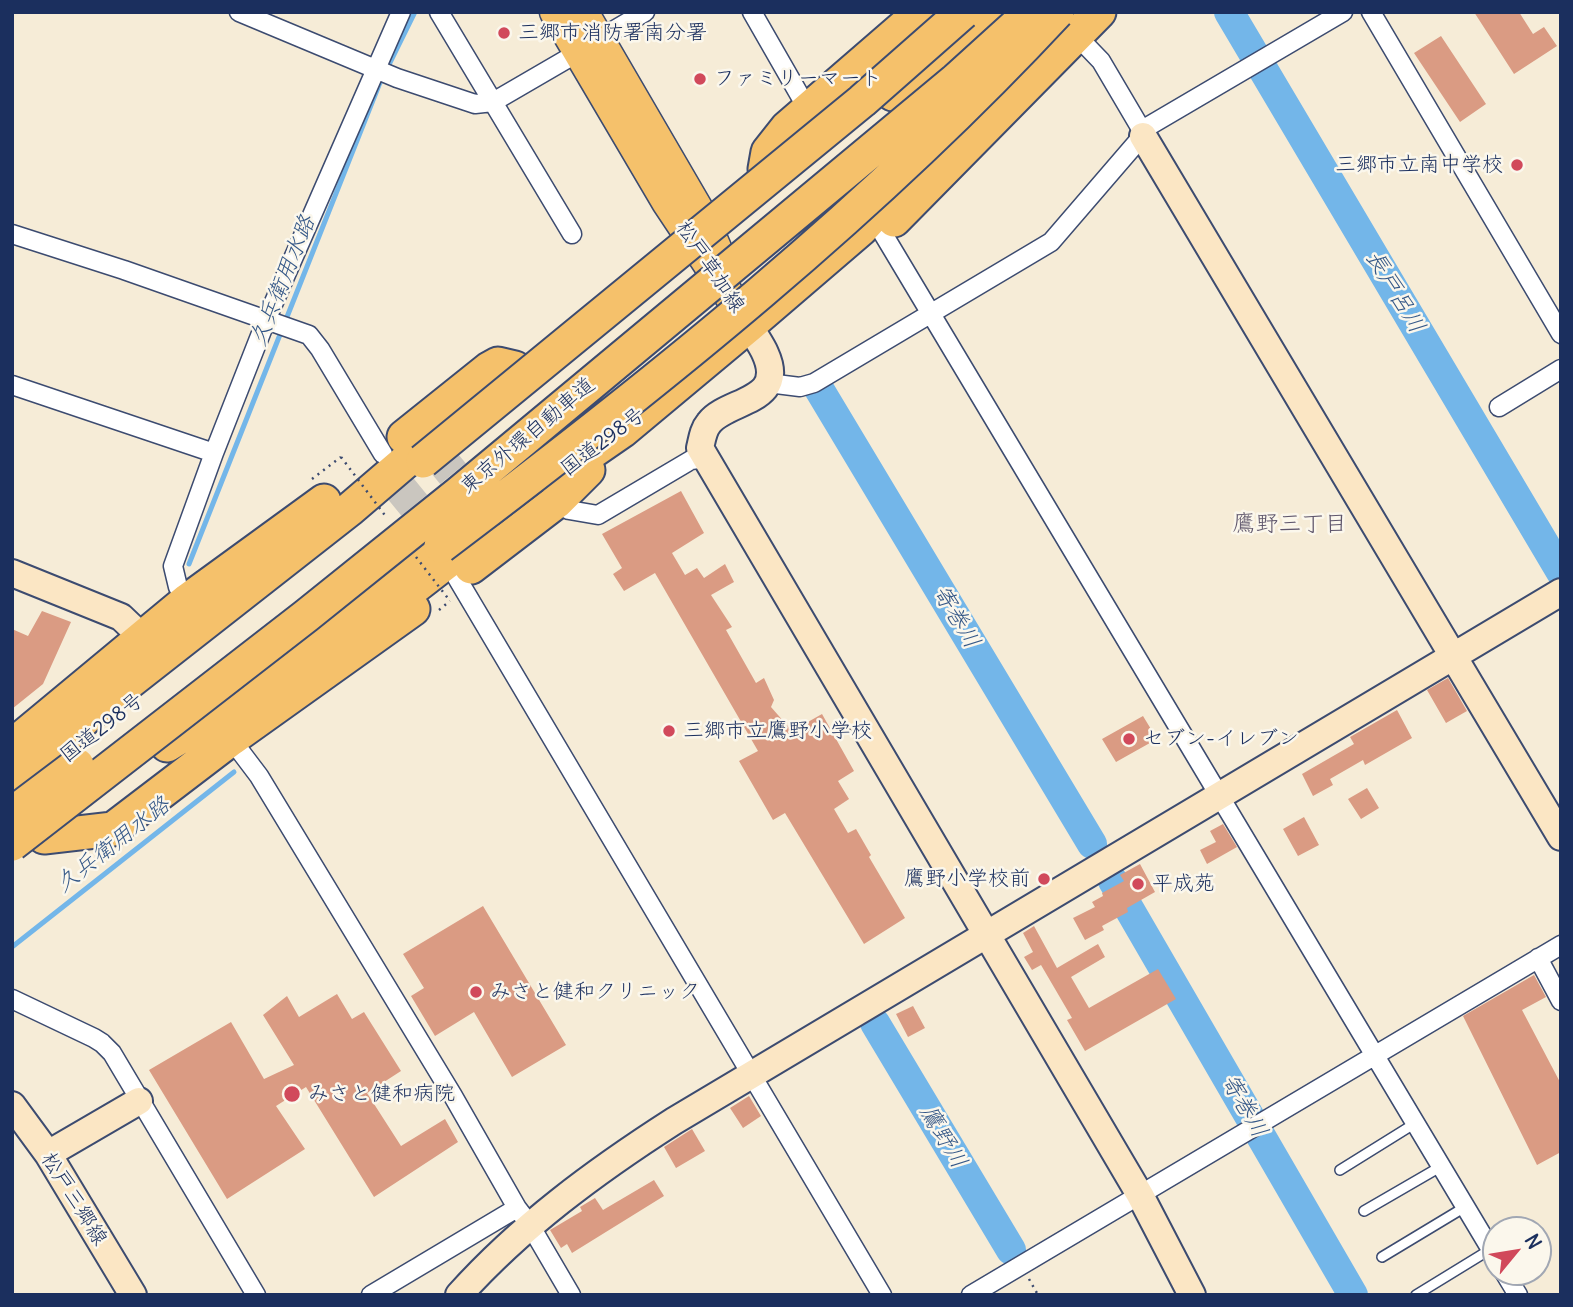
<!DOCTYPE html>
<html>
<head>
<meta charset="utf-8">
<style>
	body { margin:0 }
	#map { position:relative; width:1573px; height:1307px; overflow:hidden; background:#f6ecd7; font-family:Delius,sans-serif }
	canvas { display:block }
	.frame { position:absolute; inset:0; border:14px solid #1b2f5e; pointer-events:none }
	.north { position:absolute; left:1482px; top:1216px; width:70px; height:70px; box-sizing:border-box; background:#fbf7ec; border:2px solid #a1a7b3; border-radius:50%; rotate:60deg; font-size:19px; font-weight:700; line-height:28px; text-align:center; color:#1b2f5e }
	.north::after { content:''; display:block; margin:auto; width:24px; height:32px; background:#d1495b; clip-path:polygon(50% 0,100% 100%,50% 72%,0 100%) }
</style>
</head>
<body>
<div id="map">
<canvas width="1573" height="1307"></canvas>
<div class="frame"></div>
<div class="north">N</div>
</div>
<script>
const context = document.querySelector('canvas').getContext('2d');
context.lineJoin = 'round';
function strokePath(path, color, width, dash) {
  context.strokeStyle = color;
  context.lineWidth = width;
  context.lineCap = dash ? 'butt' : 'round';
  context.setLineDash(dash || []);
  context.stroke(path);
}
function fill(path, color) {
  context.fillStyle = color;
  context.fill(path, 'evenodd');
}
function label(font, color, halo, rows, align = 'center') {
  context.font = font + ' Delius,"Klee One",sans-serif';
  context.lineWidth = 5;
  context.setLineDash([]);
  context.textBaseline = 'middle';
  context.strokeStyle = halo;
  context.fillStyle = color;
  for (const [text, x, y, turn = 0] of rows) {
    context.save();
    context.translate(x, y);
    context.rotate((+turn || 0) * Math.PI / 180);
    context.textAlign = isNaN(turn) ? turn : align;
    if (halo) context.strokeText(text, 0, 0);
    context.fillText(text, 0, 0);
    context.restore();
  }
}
strokePath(new Path2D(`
	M 189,564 L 379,85 L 415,12
	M 12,947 L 234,772`), '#73b6e9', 5);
strokePath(new Path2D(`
	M 1229,12 L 1561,572
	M 819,389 L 1092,844
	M 1113,881 L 1353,1295
	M 875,1023 L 1011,1250`), '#73b6e9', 30);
fill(new Path2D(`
	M 1474,12 L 1519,12 L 1533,34 L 1544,27 L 1557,46 L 1514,74 Z
	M 1441,36 L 1486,104 L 1460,122 L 1414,53 Z
	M 681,491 L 704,533 L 672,553 L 685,575 L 697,568 L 704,578 L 725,564 L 734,582 L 711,595 L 732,627 L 726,630 L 756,683 L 764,678 L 774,700 L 771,707 L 792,731 L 822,714 L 854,771 L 838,781 L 849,799 L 834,809 L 848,833 L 856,829 L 871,855 L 869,857 L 905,918 L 864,944 L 785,813 L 773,820 L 739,761 L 758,751 L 655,573 L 624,591 L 613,574 L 622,568 L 602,534 Z
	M 42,611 L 71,622 L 43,684 L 12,709 L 12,629 L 28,636 Z
	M 1448,678 L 1467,711 L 1446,723 L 1427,690 Z
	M 1397,710 L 1412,738 L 1365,765 L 1363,760 L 1330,779 L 1333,785 L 1313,796 L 1302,774 L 1354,744 L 1350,737 Z
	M 1143,716 L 1157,739 L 1116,762 L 1102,739 Z
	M 1367,788 L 1379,808 L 1361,819 L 1348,799 Z
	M 1304,817 L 1319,845 L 1298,856 L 1283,829 Z
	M 1223,824 L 1237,847 L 1207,864 L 1200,850 L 1216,842 L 1210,831 Z
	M 1140,864 L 1155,892 L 1127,908 L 1128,912 L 1102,926 L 1104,930 L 1085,940 L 1073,918 L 1095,907 L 1092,902 L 1103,896 L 1102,893 L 1124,881 L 1120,875 Z
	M 483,906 L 566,1045 L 512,1077 L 474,1012 L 435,1036 L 411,996 L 424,988 L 403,954 Z
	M 1034,926 L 1057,968 L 1098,944 L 1105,957 L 1071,977 L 1089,1008 L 1158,969 L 1176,999 L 1085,1051 L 1067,1020 L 1072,1018 L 1041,965 L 1032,970 L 1024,957 L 1033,952 L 1023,933 Z
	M 1534,975 L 1546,997 L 1522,1010 L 1561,1084 L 1561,1152 L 1537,1165 L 1463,1016 Z
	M 337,994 L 352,1019 L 364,1012 L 401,1071 L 367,1093 L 401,1146 L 445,1119 L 458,1142 L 374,1197 L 306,1087 L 276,1106 L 305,1149 L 227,1199 L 149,1070 L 231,1022 L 264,1079 L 294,1065 L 263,1015 L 287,996 L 299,1017 Z
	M 913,1006 L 925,1028 L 908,1037 L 896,1014 Z
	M 749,1096 L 761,1116 L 743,1128 L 730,1108 Z
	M 692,1129 L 705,1151 L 676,1168 L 664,1147 Z
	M 654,1180 L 664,1196 L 572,1253 L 567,1244 L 561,1248 L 550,1230 L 582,1211 L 580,1207 L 595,1198 L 603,1210 Z`), '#da9b83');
strokePath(new Path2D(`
	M 391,503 L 457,449`), '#cac6bf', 33, [33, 17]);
const lane = new Path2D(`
	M 1340,1170 L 1414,1124
	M 1364,1211 L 1440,1167
	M 1382,1257 L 1465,1207
	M 1416,1295 L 1491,1249`);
const street = new Path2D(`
	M 239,12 L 397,78 L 475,104 L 493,102 L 579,52
	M 439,12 L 572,234
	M 752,12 L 807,108
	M 1371,12 L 1561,334
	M 599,39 L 645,12
	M 1142,130 L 1343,12
	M 882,232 L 1496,1258
	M 12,234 L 124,270 L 309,335 L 320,349 L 383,454
	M 768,383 L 800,387 L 814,383 L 1051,242 L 1144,134 L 1101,61 L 1075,34
	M 12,385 L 214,453
	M 1499,407 L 1561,369
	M 556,502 L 569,510 L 598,515 L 691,460 L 705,458
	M 457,578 L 882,1295
	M 188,600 L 178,587 L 173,566 L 214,453 L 267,318 L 401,12
	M 231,739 L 259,776 L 453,1096 L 517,1208 L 530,1225 L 571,1295
	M 1538,958 L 1561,1001
	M 12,999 L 94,1038 L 102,1043 L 112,1053 L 256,1295
	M 1504,1272 L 1518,1295
	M 371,1295 L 517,1208
	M 971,1295 L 1561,945`);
const secondary = new Path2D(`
	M 1143,136 L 1561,837
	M 749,325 C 754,335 761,344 765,353 C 788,403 727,399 709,423 C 703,430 702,440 700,448 L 1140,1195 L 1192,1295
	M 12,573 L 121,617 L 142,637
	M 12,1105 L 48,1154 L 133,1295
	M 48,1154 L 139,1101
	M 459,1295 C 521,1226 596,1171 674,1121 L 1561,592`);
const primary = new Path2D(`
	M 555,12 L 667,202 L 749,325
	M 583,12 L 703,218 L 716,248`);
const highway = new Path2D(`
	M 893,94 L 990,12
	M 765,169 L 768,152 L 787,128 L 921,12
	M 894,220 L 1099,12
	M 404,437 L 489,369 L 498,364 L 515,368
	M 554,478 L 622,431 L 749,325 L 861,229 L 902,184
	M 471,567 L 556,502 L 588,470
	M 347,607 L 423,544
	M 167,745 L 285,672 L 339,630 L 417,585 L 484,533
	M 12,746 L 188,600 L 324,501
	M 12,787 L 96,708 L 350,509 L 441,431
	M 44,837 L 113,829 L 231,739 L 413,609`);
strokePath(lane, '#3c4b70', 12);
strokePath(street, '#3c4b70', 21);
strokePath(secondary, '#3c4b70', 30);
strokePath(primary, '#3c4b70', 33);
strokePath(highway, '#3c4b70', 37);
strokePath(new Path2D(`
	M 312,479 L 341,457
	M 439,610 L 450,601
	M 1029,1279 L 1038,1295`), '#3c4b70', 2.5, [2, 5]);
strokePath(lane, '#fff', 9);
strokePath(street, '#fff', 18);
strokePath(secondary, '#fbe6c4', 26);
strokePath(primary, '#f5c16b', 30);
strokePath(highway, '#f5c16b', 33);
const highwayBridge = new Path2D(`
	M 423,461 L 862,101 L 963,12
	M 441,546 C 656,384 873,210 1057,12
	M 12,814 L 77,765
	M 12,844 L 306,616 L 458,494 L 956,80 L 1031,12`);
strokePath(highwayBridge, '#3c4b70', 37, []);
strokePath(new Path2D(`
	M 341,457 L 387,518
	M 416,557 L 450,601`), '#3c4b70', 2.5, [2, 5]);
strokePath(highwayBridge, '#f5c16b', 33);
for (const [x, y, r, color] of [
	[504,33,7,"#d1495b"],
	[700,79,7,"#d1495b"],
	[1517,165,7,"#d1495b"],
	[669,731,7,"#d1495b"],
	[1129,739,7,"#d1495b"],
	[1044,879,7,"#d1495b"],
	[1138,884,7,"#d1495b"],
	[476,992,7,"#d1495b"],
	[292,1094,9,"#d1495b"]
]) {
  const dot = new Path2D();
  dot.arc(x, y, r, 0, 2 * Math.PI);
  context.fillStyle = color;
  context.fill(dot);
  strokePath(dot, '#fbf7ec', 2.5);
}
label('21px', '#1b2f5e', '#fbf7ec', [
	["三郷市消防署南分署",518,33],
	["ファミリーマート",714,79],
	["三郷市立南中学校",1503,165,"right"],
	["三郷市立鷹野小学校",683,731],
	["セブン-イレブン",1143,739],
	["鷹野小学校前",1030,879,"right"],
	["平成苑",1152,884],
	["みさと健和クリニック",490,992],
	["みさと健和病院",308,1094]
], 'left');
label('21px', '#1b2f5e', '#fbf7ec', [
	["松戸草加線",710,267,56],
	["東京外環自動車道",528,436,-40],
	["国道298号",603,442,-37],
	["国道298号",102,728,-38],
	["松戸三郷線",74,1199,58]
]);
label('italic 23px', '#355888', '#fbf7ec', [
	["久兵衛用水路",283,281,-68],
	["長戸呂川",1395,292,59],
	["寄巻川",956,617,59],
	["久兵衛用水路",113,845,-38],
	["寄巻川",1244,1106,60],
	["鷹野川",943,1137,59]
]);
label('23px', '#5e556b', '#fbf7ec', [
	["鷹野三丁目",1290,524]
]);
</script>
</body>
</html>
